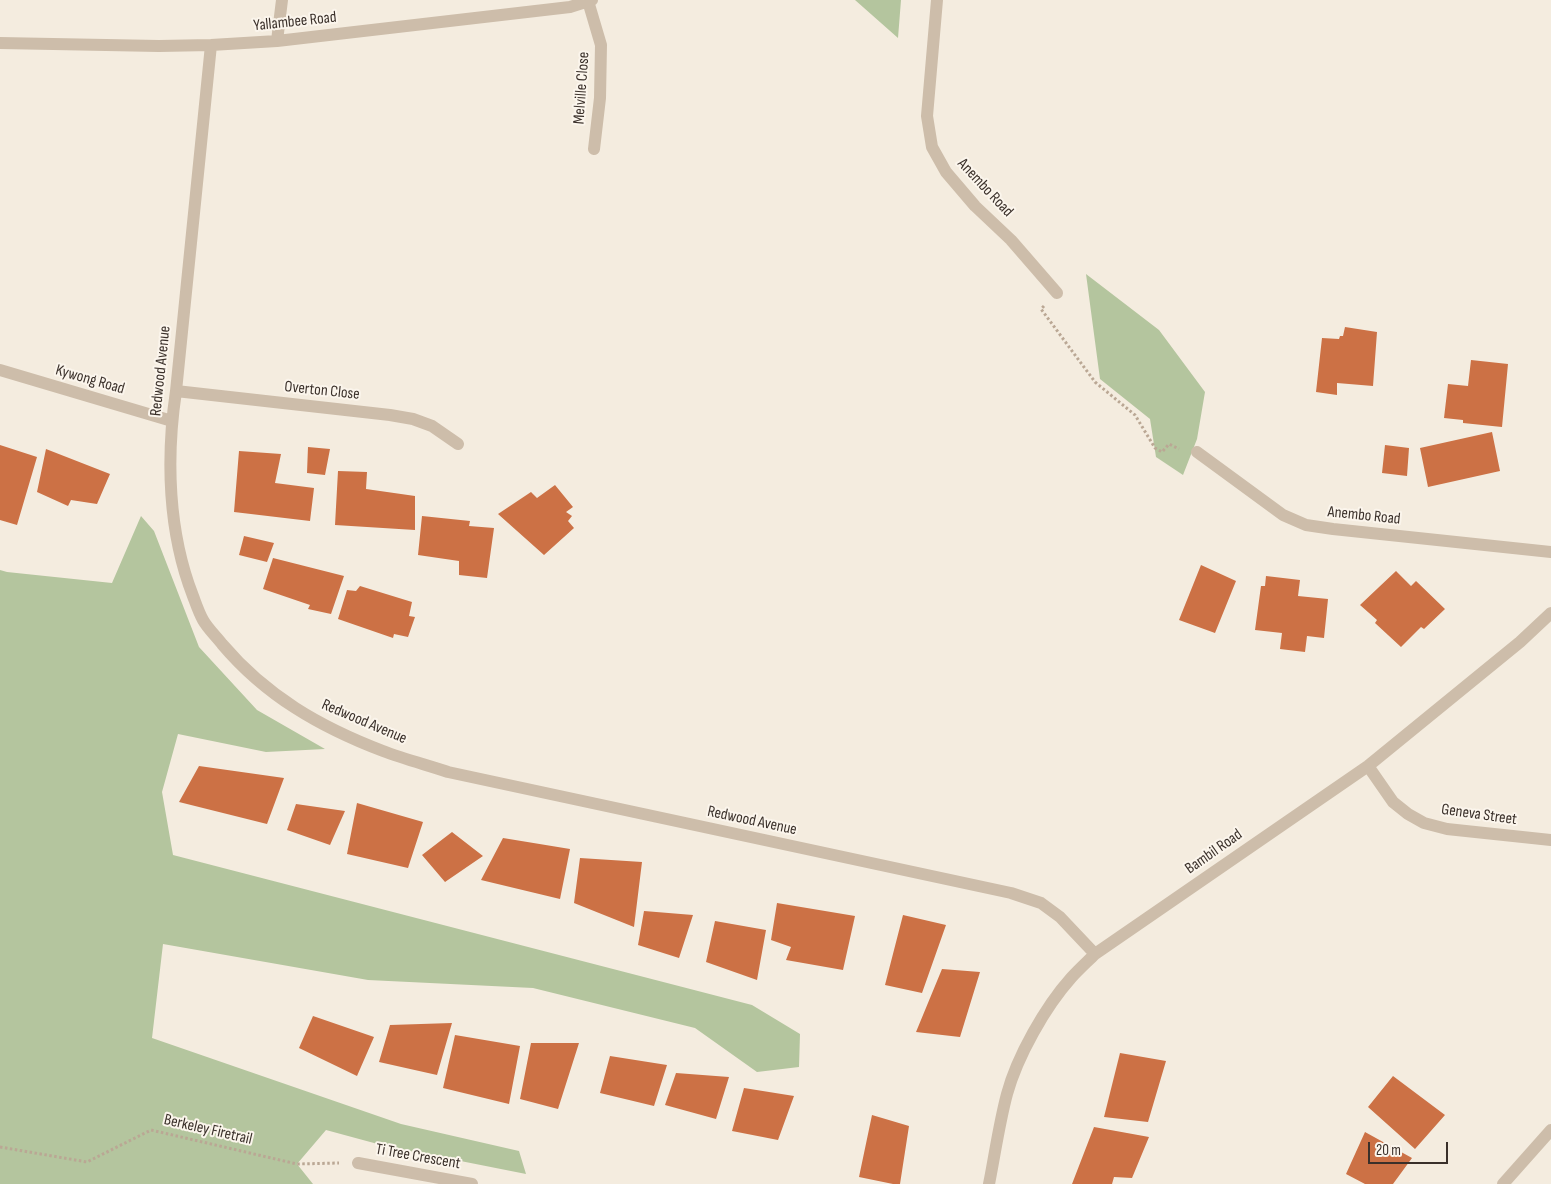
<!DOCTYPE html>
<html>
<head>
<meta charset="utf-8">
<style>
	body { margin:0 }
	#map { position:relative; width:1551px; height:1184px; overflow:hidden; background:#f4ecdf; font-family:"Sofia Sans Condensed",sans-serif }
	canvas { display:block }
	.scale { position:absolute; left:1368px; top:1142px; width:80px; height:22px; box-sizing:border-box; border:2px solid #3a302a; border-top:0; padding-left:6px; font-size:15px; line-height:18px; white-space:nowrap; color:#3a302a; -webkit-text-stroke:4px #fbf5ec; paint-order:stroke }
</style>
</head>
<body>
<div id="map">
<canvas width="1551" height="1184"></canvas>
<div class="scale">20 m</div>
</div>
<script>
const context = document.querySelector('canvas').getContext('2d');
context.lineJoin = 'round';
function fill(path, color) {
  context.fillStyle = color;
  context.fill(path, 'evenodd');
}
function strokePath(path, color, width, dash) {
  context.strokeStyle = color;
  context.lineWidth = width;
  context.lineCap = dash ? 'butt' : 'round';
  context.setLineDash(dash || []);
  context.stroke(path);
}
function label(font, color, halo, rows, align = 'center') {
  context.font = font + ' "Sofia Sans Condensed",sans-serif';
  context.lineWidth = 4;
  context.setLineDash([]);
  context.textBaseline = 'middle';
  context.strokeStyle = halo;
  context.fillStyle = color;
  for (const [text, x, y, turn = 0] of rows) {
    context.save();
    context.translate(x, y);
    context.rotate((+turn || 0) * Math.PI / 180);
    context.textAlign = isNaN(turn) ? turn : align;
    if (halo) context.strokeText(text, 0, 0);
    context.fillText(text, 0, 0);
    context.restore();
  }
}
fill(new Path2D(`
	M 855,0 L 901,0 L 898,38 Z
	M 1086,274 L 1159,330 L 1205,392 L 1197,439 L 1183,475 L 1156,457 L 1150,419 L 1100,379 Z
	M 141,516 L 154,531 L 199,647 L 257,710 L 325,749 L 266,752 L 178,734 L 162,792 L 173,855 L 752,1005 L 800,1034 L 799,1067 L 757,1072 L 695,1028 L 533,988 L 368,980 L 163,944 L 152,1038 L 401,1124 L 519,1151 L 526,1174 L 385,1146 L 326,1130 L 297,1164 L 313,1184 L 0,1184 L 0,570 L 7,572 L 112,583 Z`), '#b4c59e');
fill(new Path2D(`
	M 1345,327 L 1377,332 L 1373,386 L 1337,383 L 1337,395 L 1316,392 L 1322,338 L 1339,339 L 1340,336 L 1343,336 Z
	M 1471,360 L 1508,364 L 1502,427 L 1463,423 L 1463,420 L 1444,418 L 1448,384 L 1468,386 Z
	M 1492,432 L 1500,471 L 1428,487 L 1420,448 Z
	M 0,445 L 37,457 L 17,525 L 0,520 Z
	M 1385,445 L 1409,448 L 1407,476 L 1382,473 Z
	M 308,447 L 330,449 L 325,475 L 307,473 Z
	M 46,449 L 110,474 L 97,504 L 71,500 L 68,506 L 37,492 Z
	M 239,451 L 281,454 L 275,483 L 314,488 L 310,521 L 234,512 Z
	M 338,471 L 367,472 L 366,489 L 415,496 L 415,530 L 335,525 Z
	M 555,485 L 573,507 L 566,512 L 572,516 L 568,521 L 574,528 L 544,555 L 498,514 L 531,492 L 537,498 Z
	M 422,516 L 470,521 L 469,526 L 494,528 L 487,578 L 459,575 L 459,561 L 418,555 Z
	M 244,536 L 274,543 L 267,562 L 239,555 Z
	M 273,558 L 344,576 L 331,614 L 308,609 L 310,605 L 263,589 Z
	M 1201,565 L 1236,581 L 1215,633 L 1179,620 Z
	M 1396,571 L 1411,586 L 1416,581 L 1445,609 L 1424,629 L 1421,627 L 1401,647 L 1375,623 L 1377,620 L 1360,605 Z
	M 1266,576 L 1300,580 L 1298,596 L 1328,599 L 1324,638 L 1307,636 L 1305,652 L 1280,649 L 1282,633 L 1255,630 L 1261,586 L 1265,586 Z
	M 360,586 L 412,602 L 409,616 L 415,617 L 408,637 L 394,634 L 393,638 L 338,619 L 347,590 L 356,591 Z
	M 199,766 L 284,778 L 267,824 L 179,802 Z
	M 357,803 L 423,822 L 408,868 L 347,854 Z
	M 296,804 L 345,811 L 330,845 L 287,830 Z
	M 452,832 L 483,856 L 445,882 L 422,855 Z
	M 503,838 L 570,849 L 560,899 L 481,880 Z
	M 580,858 L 642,862 L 634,927 L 574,903 Z
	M 777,903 L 855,916 L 843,970 L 786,960 L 791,947 L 771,940 Z
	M 644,911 L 693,915 L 679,958 L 638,945 Z
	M 903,915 L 946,925 L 922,993 L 885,985 Z
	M 715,921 L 766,930 L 757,980 L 706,962 Z
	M 942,969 L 980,972 L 960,1037 L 916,1032 Z
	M 313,1016 L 374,1037 L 357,1076 L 299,1048 Z
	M 452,1023 L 437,1075 L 379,1062 L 390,1025 Z
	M 455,1035 L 520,1046 L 509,1104 L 443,1088 Z
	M 531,1043 L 579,1043 L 558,1109 L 520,1099 Z
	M 1120,1053 L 1166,1061 L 1148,1122 L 1104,1117 Z
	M 610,1056 L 667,1065 L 654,1106 L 600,1093 Z
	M 676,1073 L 729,1077 L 716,1119 L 665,1105 Z
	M 1393,1076 L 1445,1115 L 1415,1149 L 1368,1107 Z
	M 744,1088 L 794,1096 L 778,1140 L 732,1131 Z
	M 872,1115 L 909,1126 L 900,1184 L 893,1184 L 859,1177 Z
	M 1094,1127 L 1149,1137 L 1132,1178 L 1114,1177 L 1112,1184 L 1072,1184 Z
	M 1365,1132 L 1412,1158 L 1393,1184 L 1365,1184 L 1346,1174 Z`), '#cc7145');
strokePath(new Path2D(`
	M 1044,306 L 1041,309 L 1095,382 L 1135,415 L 1155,448 L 1162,452 L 1169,444 L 1179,449
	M 0,1147 L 87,1162 L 151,1130 L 297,1164 L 339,1163`), '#baa794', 3, [2.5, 2.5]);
strokePath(new Path2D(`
	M 937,0 L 927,116 L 932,147 L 946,172 L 975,206 L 1011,240 L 1057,293
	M 588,1 L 601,45 L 600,98 L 594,149
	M 277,41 L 282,0
	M 0,43 L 159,46 L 211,45 L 277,41 L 570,7 L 592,0
	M 211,45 L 176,391 C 166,458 168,532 193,596 C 196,604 199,613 203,620 C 208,629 216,636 222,644 C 266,696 320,727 383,751 C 404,759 427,765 448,772 L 1011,893 L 1041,903 L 1060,917 L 1095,954
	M 0,370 L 172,421
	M 176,391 L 390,415 L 413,419 L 432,426 L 458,444
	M 1197,452 L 1283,515 L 1306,525 L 1333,529 L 1551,552
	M 1368,766 L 1393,802 L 1408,814 L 1424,823 L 1447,829 L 1551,840
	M 358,1163 L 472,1184
	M 989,1184 C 995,1154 999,1124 1007,1094 C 1017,1057 1045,1007 1071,978 C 1078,970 1087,962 1095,954 L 1368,766 L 1520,642 L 1551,613
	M 1503,1184 L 1551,1130`), '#cdbdaa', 12);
label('16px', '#3a302a', '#fbf5ec', [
	["Yallambee Road",295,22,-6],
	["Melville Close",582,88,-86],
	["Anembo Road",985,188,47],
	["Redwood Avenue",161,371,-84],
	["Kywong Road",90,380,16],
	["Overton Close",322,391,6],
	["Anembo Road",1364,516,6],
	["Redwood Avenue",364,722,23],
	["Geneva Street",1479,815,8],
	["Redwood Avenue",752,821,12],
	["Bambil Road",1214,852,-35],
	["Berkeley Firetrail",208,1130,13],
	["Ti Tree Crescent",418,1157,10]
]);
</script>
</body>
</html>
